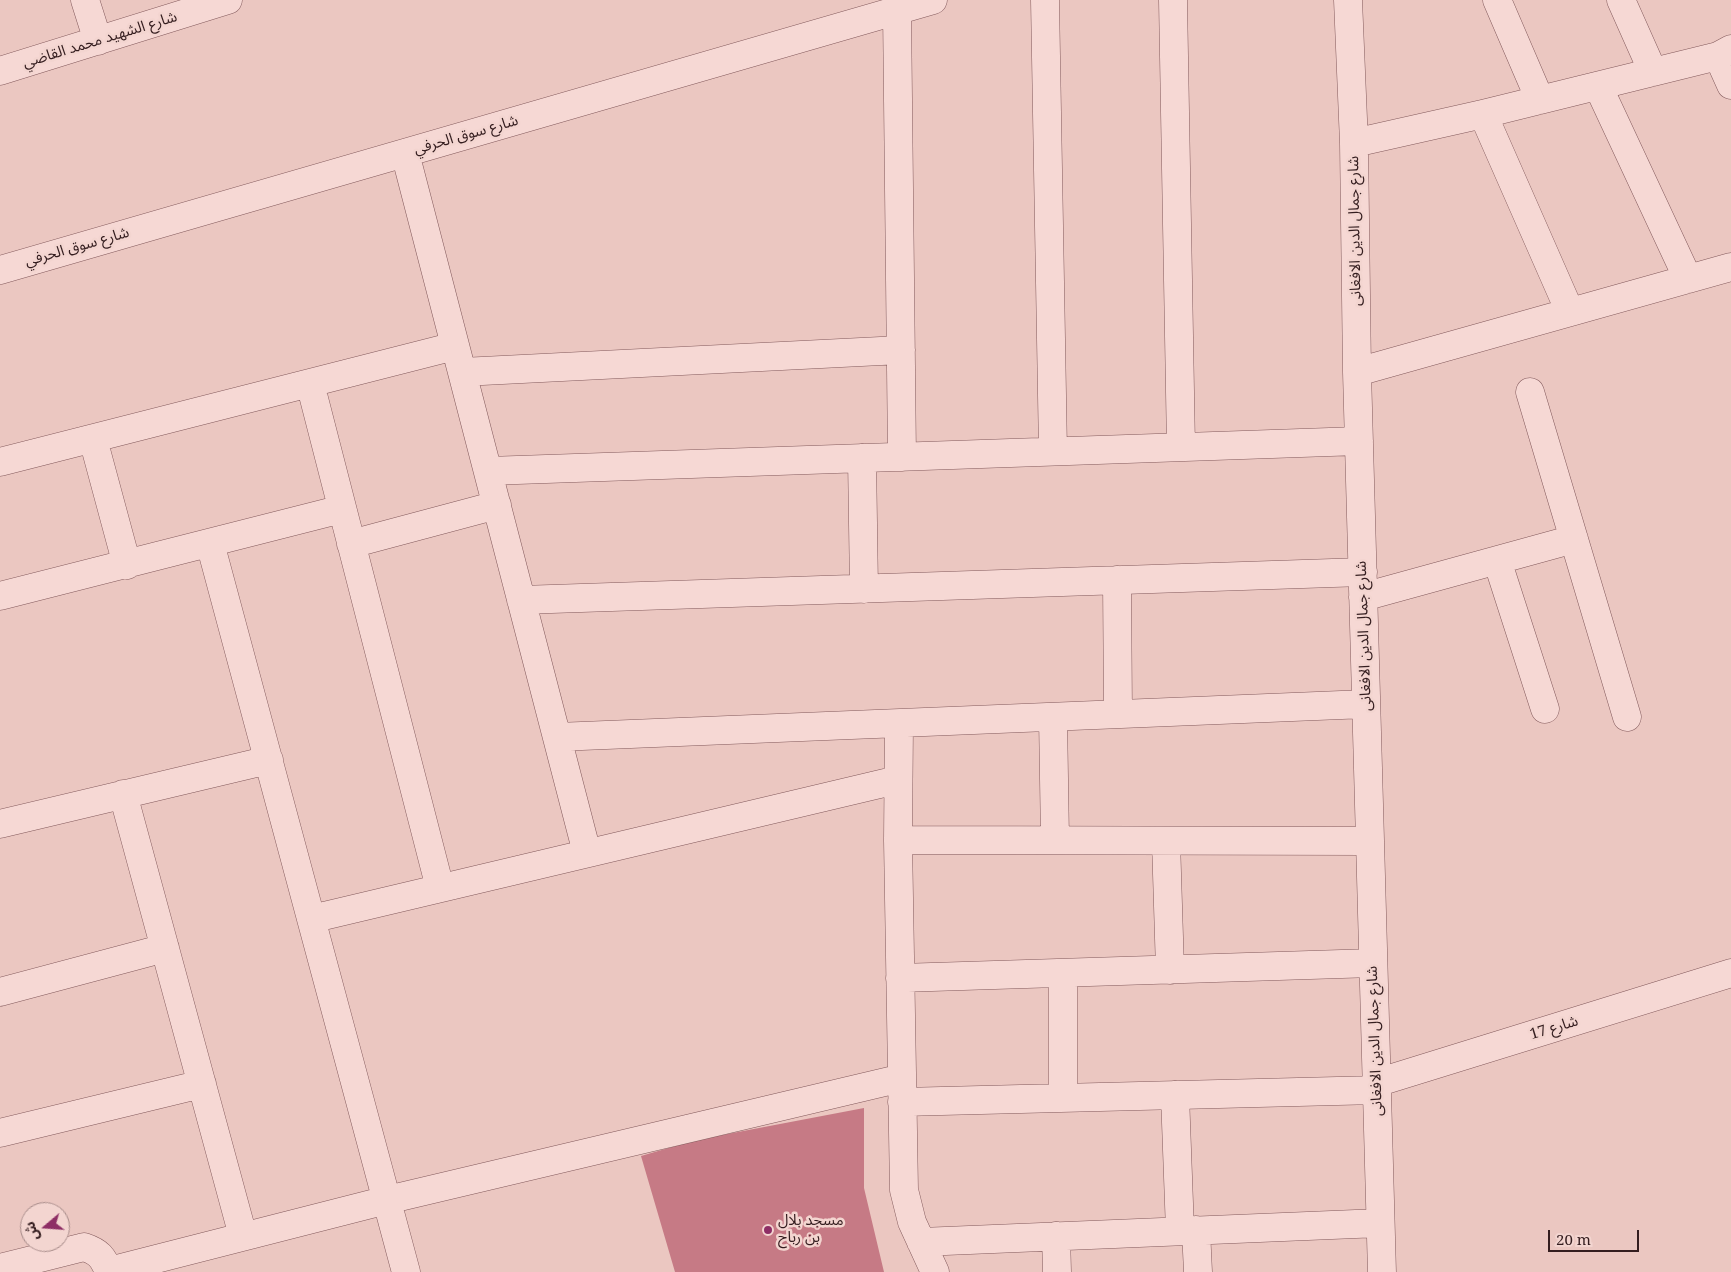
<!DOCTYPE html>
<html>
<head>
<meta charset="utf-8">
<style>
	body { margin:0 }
	#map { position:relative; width:1731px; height:1272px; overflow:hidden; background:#ebc7c1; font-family:"Noto Serif","Noto Sans Arabic",serif }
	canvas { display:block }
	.north { position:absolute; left:20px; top:1202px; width:50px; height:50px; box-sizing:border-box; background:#f3d5d0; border:1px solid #a78b89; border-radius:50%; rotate:252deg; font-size:14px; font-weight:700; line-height:20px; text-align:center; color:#341d1f }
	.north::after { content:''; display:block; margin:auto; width:18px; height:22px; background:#8e2e65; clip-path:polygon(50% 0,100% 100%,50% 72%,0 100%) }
	.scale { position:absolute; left:1548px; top:1230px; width:91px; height:22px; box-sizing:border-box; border:2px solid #341d1f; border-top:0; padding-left:6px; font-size:15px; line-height:18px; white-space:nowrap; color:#341d1f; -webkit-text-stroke:4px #f3d5d0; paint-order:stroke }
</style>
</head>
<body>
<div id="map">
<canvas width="1731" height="1272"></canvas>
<div class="north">ش</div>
<div class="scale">20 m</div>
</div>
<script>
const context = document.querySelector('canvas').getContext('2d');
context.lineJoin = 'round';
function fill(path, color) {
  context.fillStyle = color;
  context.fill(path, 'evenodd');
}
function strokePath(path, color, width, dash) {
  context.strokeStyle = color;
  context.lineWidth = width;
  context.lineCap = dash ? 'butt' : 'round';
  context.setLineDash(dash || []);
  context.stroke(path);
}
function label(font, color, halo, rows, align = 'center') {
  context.font = font + ' "Noto Serif","Noto Sans Arabic",serif';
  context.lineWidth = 5;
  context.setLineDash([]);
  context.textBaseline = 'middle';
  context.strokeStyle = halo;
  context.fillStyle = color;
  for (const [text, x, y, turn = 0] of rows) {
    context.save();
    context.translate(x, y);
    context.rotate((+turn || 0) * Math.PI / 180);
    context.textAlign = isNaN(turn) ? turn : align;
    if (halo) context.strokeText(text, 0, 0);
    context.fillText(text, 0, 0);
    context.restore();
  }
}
fill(new Path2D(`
	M 864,1108 L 864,1188 L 884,1272 L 675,1272 L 641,1156 L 696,1140 Z`), '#c67a85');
const minor = new Path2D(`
	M 85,0 L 98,41
	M 1045,0 L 1053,451
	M 1173,0 L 1181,447
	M 1348,0 L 1354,143 L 1357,372 L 1382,1272
	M 1497,0 L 1540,100
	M 1621,0 L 1653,72
	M 897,10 L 902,457
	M 1718,56 L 1731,85
	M 0,71 L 228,0
	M 1598,86 L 1688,279
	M 1483,114 L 1570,312
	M 1354,143 L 1483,114 L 1718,56 L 1731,49
	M 405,153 L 587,853
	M 0,270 L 933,0
	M 462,372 L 901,350
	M 1357,372 L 1731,267
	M 310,383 L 440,888
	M 1530,392 L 1627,717
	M 93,439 L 127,565
	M 862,458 L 864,589
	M 0,462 L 455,346
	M 488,471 L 1359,441
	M 210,543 L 406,1272
	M 351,544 L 497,505
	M 1497,560 L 1545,709
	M 1117,580 L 1118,714
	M 0,596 L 342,509
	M 1363,597 L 1574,539
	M 521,600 L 1363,572
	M 1053,717 L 1055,840
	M 899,724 L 898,840 L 904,1190 L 912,1222 L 935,1272
	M 557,737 L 1366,704
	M 123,794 L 243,1236
	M 0,824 L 269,760
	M 898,840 L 1370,841
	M 1166,841 L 1170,970
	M 311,919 L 897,780
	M 1063,973 L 1063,1098
	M 900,978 L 1373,963
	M 0,992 L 165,948
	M 1376,1083 L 1731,973
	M 1175,1095 L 1180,1231
	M 902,1102 L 1377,1090
	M 0,1133 L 202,1084
	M 1196,1230 L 1198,1272
	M 1056,1236 L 1057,1272
	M 921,1242 L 1380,1223
	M 0,1268 L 84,1247 C 99,1252 103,1257 109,1272
	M 109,1271 L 387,1200 L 902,1078`);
strokePath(minor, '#835a5c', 29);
strokePath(minor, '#f6d8d4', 28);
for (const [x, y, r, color] of [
	[768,1230,5,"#8e2e65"]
]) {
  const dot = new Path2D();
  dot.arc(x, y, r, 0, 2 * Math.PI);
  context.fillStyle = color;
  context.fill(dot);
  strokePath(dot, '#f3d5d0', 2);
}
label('15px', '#341d1f', '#f3d5d0', [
	["شارع الشهيد محمد القاضي",100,40,-17],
	["شارع سوق الحرفي",466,135,-16],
	["شارع جمال الدين الافغانى",1355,231,-91],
	["شارع سوق الحرفي",77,247,-16],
	["شارع جمال الدين الافغانى",1364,636,-92],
	["شارع 17",1554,1028,-17],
	["شارع جمال الدين الافغانى",1375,1041,-92]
]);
label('15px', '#341d1f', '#f3d5d0', [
	["مسجد بلال",778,1221],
	["بن رباح",778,1238]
], 'left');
</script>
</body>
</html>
